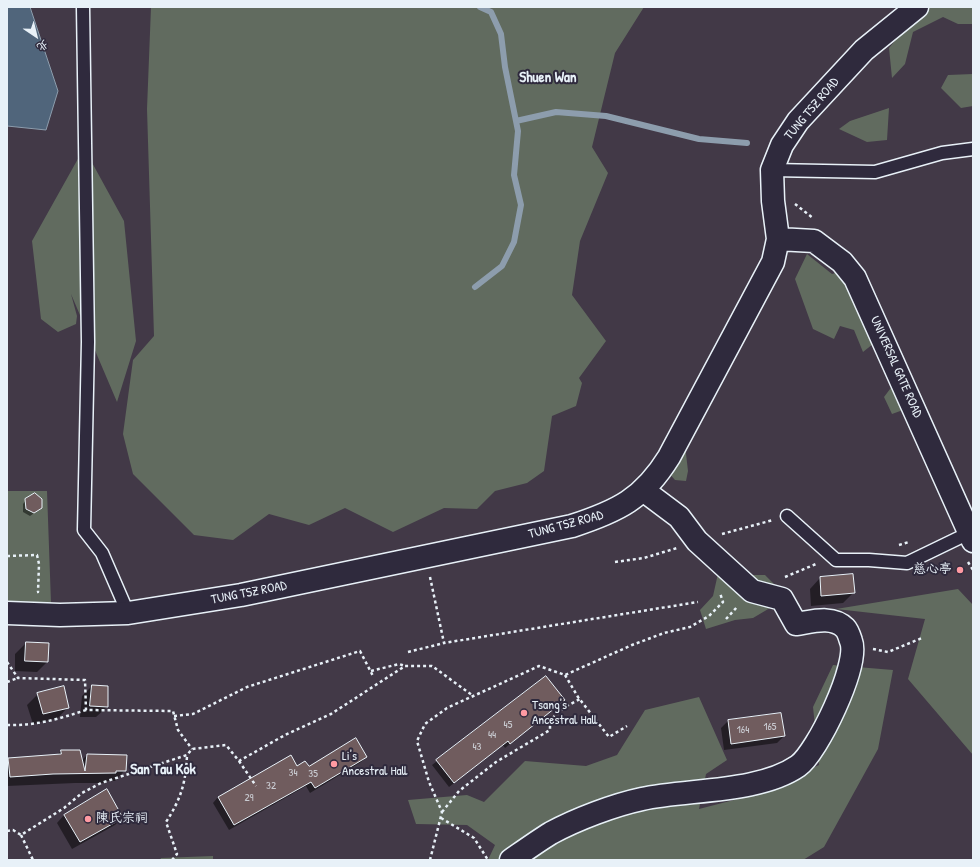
<!DOCTYPE html>
<html>
<head>
<meta charset="utf-8">
<style>
	body { margin:0 }
	#map { position:relative; width:980px; height:867px; overflow:hidden; background:#423947; font-family:"Patrick Hand","LXGW WenKai TC",sans-serif }
	canvas { display:block }
	.frame { position:absolute; inset:0; border:8px solid #e8f1f8; pointer-events:none }
	.north { position:absolute; left:16px; top:16px; width:40px; height:40px; -webkit-text-stroke:3px #2f2a3d; paint-order:stroke; rotate:145deg; font-size:11px; font-weight:700; line-height:16px; text-align:center; color:#e8f1f8 }
	.north::after { content:''; display:block; margin:auto; width:14px; height:18px; background:#e8f1f8; clip-path:polygon(50% 0,100% 100%,50% 72%,0 100%) }
</style>
</head>
<body>
<div id="map">
<canvas width="980" height="867"></canvas>
<div class="frame"></div>
<div class="north">北</div>
</div>
<script>
const context = document.querySelector('canvas').getContext('2d');
context.lineJoin = 'round';
function fill(path, color) {
  context.fillStyle = color;
  context.fill(path, 'evenodd');
}
function strokePath(path, color, width, dash) {
  context.strokeStyle = color;
  context.lineWidth = width;
  context.lineCap = dash ? 'butt' : 'round';
  context.setLineDash(dash || []);
  context.stroke(path);
}
function label(font, color, halo, rows, align = 'center') {
  context.font = font + ' "Patrick Hand","LXGW WenKai TC",sans-serif';
  context.lineWidth = 4;
  context.setLineDash([]);
  context.textBaseline = 'middle';
  context.strokeStyle = halo;
  context.fillStyle = color;
  for (const [text, x, y, turn = 0] of rows) {
    context.save();
    context.translate(x, y);
    context.rotate((+turn || 0) * Math.PI / 180);
    context.textAlign = isNaN(turn) ? turn : align;
    if (halo) context.strokeText(text, 0, 0);
    context.fillText(text, 0, 0);
    context.restore();
  }
}
fill(new Path2D(`
	M 151,7 L 644,7 L 615,53 L 592,147 L 608,173 L 580,241 L 572,295 L 606,341 L 579,378 L 582,383 L 576,406 L 552,416 L 544,471 L 527,483 L 495,491 L 477,509 L 444,508 L 393,532 L 345,508 L 309,525 L 269,514 L 233,540 L 194,535 L 133,474 L 123,434 L 133,360 L 154,336 L 147,109 Z
	M 930,7 L 973,7 L 973,24 L 958,24 L 943,17 L 913,32 L 905,64 L 892,78 L 889,48 L 911,21 Z
	M 973,74 L 973,106 L 961,108 L 941,88 L 948,75 Z
	M 889,108 L 887,140 L 867,142 L 839,129 L 850,121 Z
	M 84,148 L 124,221 L 136,341 L 117,402 L 71,294 L 77,316 L 76,324 L 58,332 L 41,319 L 32,241 Z
	M 807,254 L 832,274 L 853,268 L 888,332 L 863,352 L 854,330 L 840,326 L 834,339 L 813,329 L 795,279 Z
	M 893,385 L 903,410 L 892,414 L 884,397 Z
	M 685,445 L 688,471 L 686,481 L 675,480 L 659,462 Z
	M 7,491 L 47,491 L 51,603 L 7,602 Z
	M 719,569 L 740,575 L 765,575 L 776,586 L 775,605 L 753,618 L 735,620 L 706,629 L 700,610 L 713,596 Z
	M 958,589 L 973,605 L 973,755 L 908,679 L 925,619 L 836,609 Z
	M 833,665 L 893,670 L 878,749 L 824,847 L 803,860 L 488,860 L 495,845 L 467,825 L 416,824 L 408,800 L 467,795 L 484,802 L 525,761 L 586,766 L 617,755 L 645,710 L 699,697 L 727,760 L 706,774 L 699,809 L 753,795 L 819,765 L 813,707 Z
	M 213,856 L 213,860 L 160,860 L 161,858 Z`), '#616b5f');
const water = new Path2D(`
	M 7,7 L 30,7 L 58,91 L 46,130 L 7,126 Z`);
fill(water, '#50657b');
strokePath(water, '#8d9dad', 1);
fill(new Path2D(`
	M 26,500 L 41,508 L 30,516 L 23,512 L 23,504 Z
	M 852,575 L 854,592 L 843,603 L 811,606 L 810,589 L 820,578 Z
	M 26,643 L 48,644 L 47,662 L 37,672 L 15,671 L 15,654 Z
	M 546,677 L 564,700 L 505,748 L 503,745 L 449,787 L 432,765 Z
	M 92,686 L 107,686 L 107,707 L 96,717 L 80,717 L 82,696 Z
	M 38,694 L 68,707 L 58,718 L 33,724 L 27,705 Z
	M 781,714 L 784,736 L 777,743 L 724,750 L 721,728 L 728,721 Z
	M 61,751 L 82,760 L 87,755 L 125,770 L 115,781 L 107,781 L 105,783 L 75,783 L 7,786 L 7,760 L 9,759 L 57,755 Z
	M 366,757 L 361,762 L 310,793 L 306,786 L 229,830 L 213,803 L 218,797 L 297,767 L 308,767 Z
	M 64,815 L 122,818 L 115,825 L 72,849 L 57,823 Z`), '#0007');
strokePath(new Path2D(`
	M 516,121 L 556,112 L 606,116 L 699,139 L 747,143
	M 475,287 L 502,266 L 514,242 L 521,205 L 514,175 L 518,131 L 505,67 L 501,34 L 491,12 L 480,7`), '#8d9dad', 6);
const building = new Path2D(`
	M 35,493 L 42,499 L 42,508 L 34,513 L 26,509 L 25,499 Z
	M 853,574 L 855,593 L 821,596 L 820,577 Z
	M 26,642 L 49,643 L 48,662 L 25,661 Z
	M 546,676 L 565,700 L 510,744 L 508,741 L 454,783 L 436,760 Z
	M 92,685 L 108,686 L 108,707 L 90,706 Z
	M 64,686 L 69,708 L 43,714 L 37,693 Z
	M 781,713 L 785,736 L 731,744 L 728,720 Z
	M 356,738 L 367,757 L 315,788 L 311,782 L 234,825 L 218,797 L 291,755 L 297,766 L 305,761 L 309,766 Z
	M 61,750 L 80,750 L 85,771 L 87,754 L 127,755 L 126,771 L 116,771 L 116,773 L 53,774 L 10,777 L 8,758 L 61,754 Z
	M 107,789 L 123,818 L 80,842 L 64,815 Z`);
fill(building, '#705c5e');
strokePath(building, '#e8f1f8', 1);
const lane = new Path2D(`
	M 83,7 L 88,342 L 84,530 L 102,553 L 128,613
	M 772,170 L 875,172 L 942,153 L 973,149
	M 787,516 L 836,560 L 869,560 L 907,563 L 969,533`);
const street = new Path2D(`
	M 778,239 L 814,241 L 842,262 L 855,278 L 973,541
	M 7,613 L 60,615 L 128,613 L 241,595 L 572,526 C 618,511 643,499 669,457 L 773,262 L 778,239 L 773,201 L 772,170 L 782,145 L 798,121 L 864,50 L 917,7
	M 511,860 C 524,851 538,841 551,833 C 577,819 614,805 642,799 C 688,789 759,793 798,766 C 817,753 860,664 851,641 C 850,638 848,631 845,628 C 832,615 811,622 796,624 L 782,599 L 752,591 L 697,541 L 679,517 L 643,490`);
strokePath(lane, '#e8f1f8', 15);
strokePath(street, '#e8f1f8', 25);
strokePath(new Path2D(`
	M 795,204 L 813,218
	M 722,534 L 773,520
	M 899,545 L 909,542
	M 7,556 L 37,555 L 39,564 L 38,592 L 37,592
	M 615,562 L 644,558 L 677,548
	M 968,562 L 973,570
	M 430,577 L 444,643 L 698,602
	M 785,577 L 816,564
	M 726,619 L 738,606
	M 873,649 L 888,652 L 922,638
	M 408,652 L 444,643
	M 7,662 L 18,678 L 85,680 L 86,710 L 173,711 L 178,730 L 192,749
	M 371,671 L 399,664 L 405,666
	M 565,675 L 578,697 L 609,737 L 627,726
	M 7,682 L 18,678
	M 174,716 L 193,714 L 247,687 L 360,651 L 373,676
	M 7,725 C 35,726 59,719 86,710
	M 239,761 L 256,786
	M 442,812 L 459,791 L 496,762 L 550,730 L 550,720 L 565,707 L 580,699
	M 441,818 L 474,838 L 488,860
	M 7,831 L 13,830 L 21,835 L 64,808 L 82,793 L 101,783 L 187,755 L 192,749 L 226,745 L 239,761 L 285,735 L 331,714 L 405,666 L 432,666 L 472,695
	M 21,835 L 33,860
	M 172,860 L 177,854 L 166,822 C 181,799 186,782 187,755
	M 430,860 L 442,812 L 429,782 L 417,741 L 425,724 L 447,708 L 539,666 L 565,675 L 632,645 L 664,633 L 690,627 L 709,616 L 723,602 L 720,593`), '#e8f1f8', 2.5, [3, 3]);
strokePath(lane, '#2f2a3d', 12);
strokePath(street, '#2f2a3d', 22);
for (const [x, y, r, color] of [
	[960,570,4,"#ff9aa2"],
	[524,713,4,"#ff9aa2"],
	[334,764,4,"#ff9aa2"],
	[88,819,4,"#ff9aa2"]
]) {
  const dot = new Path2D();
  dot.arc(x, y, r, 0, 2 * Math.PI);
  context.fillStyle = color;
  context.fill(dot);
  strokePath(dot, '#2f2a3d', 1.5);
}
label('11px', '#caccd2', null, [
	["45",508,725],
	["165",770,727],
	["164",743,730],
	["44",492,735],
	["43",477,747],
	["34",293,773],
	["35",313,774],
	["32",271,786],
	["29",249,798]
]);
label('13px', '#e8f1f8', '#2f2a3d', [
	["TUNG TSZ ROAD",812,109,-50],
	["UNIVERSAL GATE ROAD",896,367,66],
	["TUNG TSZ ROAD",566,525,-15],
	["TUNG TSZ ROAD",249,593,-11]
]);
label('13px', '#e8f1f8', '#2f2a3d', [
	["慈心亭",952,570,"right"],
	["Tsang's",532,706],
	["Ancestral Hall",532,721],
	["Li's",342,757],
	["Ancestral Hall",342,772],
	["陳氏宗祠",96,819]
], 'left');
label('bold 15px', '#e8f1f8', '#2f2a3d', [
	["Shuen Wan",548,78],
	["San Tau Kok",163,770]
]);
</script>
</body>
</html>
